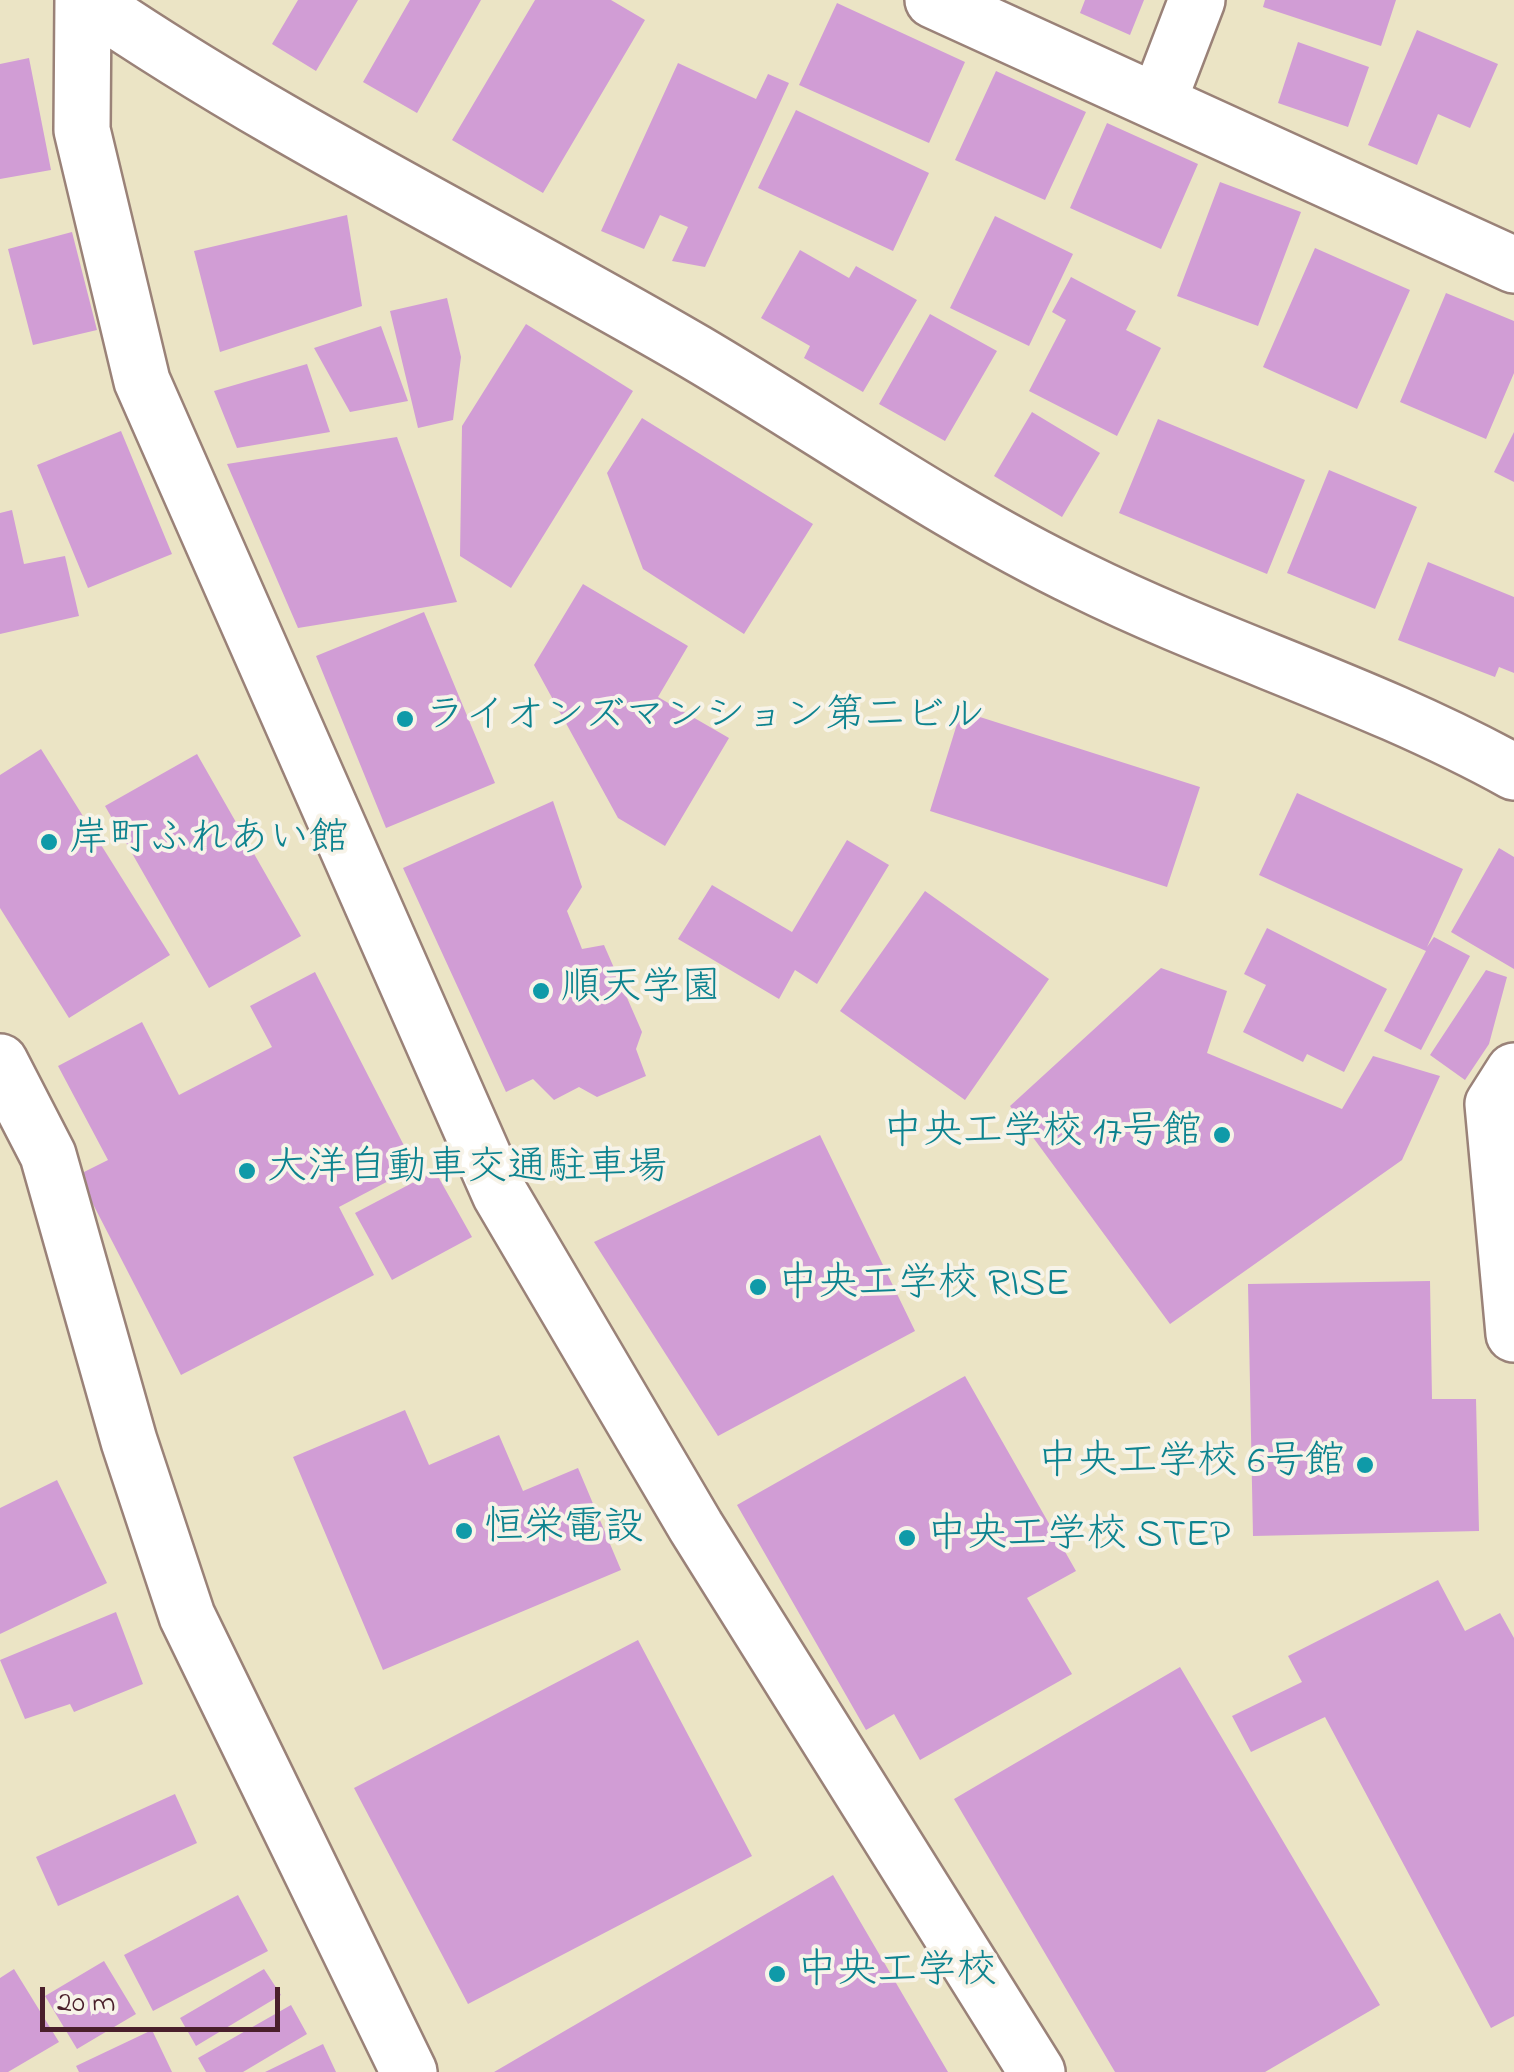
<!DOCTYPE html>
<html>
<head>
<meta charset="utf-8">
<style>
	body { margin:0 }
	#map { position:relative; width:1514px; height:2072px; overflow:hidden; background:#ebe4c5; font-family:"Indie Flower",sans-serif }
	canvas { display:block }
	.scale { position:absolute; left:40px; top:1987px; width:240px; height:45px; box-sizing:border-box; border:5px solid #4a1f2b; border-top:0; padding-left:12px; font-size:30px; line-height:35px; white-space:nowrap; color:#4a1f2b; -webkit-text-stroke:8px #f7f3e8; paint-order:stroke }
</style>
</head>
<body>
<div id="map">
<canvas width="1514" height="2072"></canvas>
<div class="scale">20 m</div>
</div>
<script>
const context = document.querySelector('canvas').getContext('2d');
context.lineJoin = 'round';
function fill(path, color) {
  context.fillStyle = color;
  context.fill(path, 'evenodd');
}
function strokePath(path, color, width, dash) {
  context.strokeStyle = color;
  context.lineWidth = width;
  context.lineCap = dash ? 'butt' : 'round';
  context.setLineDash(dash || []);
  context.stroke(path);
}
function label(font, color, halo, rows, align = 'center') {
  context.font = font + ' "Indie Flower","Klee One",sans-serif';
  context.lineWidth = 8;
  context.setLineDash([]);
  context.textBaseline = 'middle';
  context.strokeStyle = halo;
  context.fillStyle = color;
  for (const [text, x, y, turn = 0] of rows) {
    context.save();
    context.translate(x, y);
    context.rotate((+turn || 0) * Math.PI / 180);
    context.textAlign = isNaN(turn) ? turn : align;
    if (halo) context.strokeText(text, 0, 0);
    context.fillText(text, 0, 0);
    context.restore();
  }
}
fill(new Path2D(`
	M 298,0 L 358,0 L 316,71 L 272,44 Z
	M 410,0 L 481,0 L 417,113 L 363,82 Z
	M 535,0 L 611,0 L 645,20 L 543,193 L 452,140 Z
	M 1085,0 L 1144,0 L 1130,35 L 1080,13 Z
	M 1265,0 L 1396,0 L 1381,46 L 1263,7 Z
	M 837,3 L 965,62 L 929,143 L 799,85 Z
	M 1417,30 L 1498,64 L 1470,128 L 1438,114 L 1417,165 L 1368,145 Z
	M 1298,42 L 1369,67 L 1348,127 L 1278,103 Z
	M 29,58 L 51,170 L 0,179 L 0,64 Z
	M 678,63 L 756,99 L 768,74 L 789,83 L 705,267 L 672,261 L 688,227 L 660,215 L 644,249 L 601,231 Z
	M 996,71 L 1086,112 L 1045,200 L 955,160 Z
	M 796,110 L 929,173 L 893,251 L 758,188 Z
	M 1107,123 L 1198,164 L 1161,249 L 1070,208 Z
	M 1220,182 L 1301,212 L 1258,326 L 1177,296 Z
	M 347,215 L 362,306 L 220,352 L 194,251 Z
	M 995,216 L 1073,254 L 1029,346 L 950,308 Z
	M 72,232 L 97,330 L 33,345 L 8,249 Z
	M 1315,248 L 1410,290 L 1357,409 L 1263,367 Z
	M 800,250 L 849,278 L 856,266 L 917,300 L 863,392 L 804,358 L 810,346 L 761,318 Z
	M 1071,277 L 1136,311 L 1126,330 L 1161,348 L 1117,436 L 1029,391 L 1066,320 L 1052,312 Z
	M 1446,293 L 1514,321 L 1514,373 L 1486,439 L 1400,402 Z
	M 447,298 L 461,357 L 453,420 L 418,428 L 390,311 Z
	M 930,314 L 997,351 L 945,441 L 879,404 Z
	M 526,324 L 633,391 L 511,588 L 460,556 L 462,426 Z
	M 381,326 L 408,401 L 350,412 L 314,348 Z
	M 307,364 L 330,432 L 237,448 L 214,391 Z
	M 1032,412 L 1100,453 L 1062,517 L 994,476 Z
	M 642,418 L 813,524 L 744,634 L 643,569 L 607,473 Z
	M 1158,419 L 1305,480 L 1267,574 L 1119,513 Z
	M 121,431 L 172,554 L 88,588 L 37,465 Z
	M 1514,432 L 1514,482 L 1494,472 Z
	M 397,437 L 457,602 L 298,628 L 227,464 Z
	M 1329,470 L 1417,507 L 1375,609 L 1287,573 Z
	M 12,510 L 24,564 L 65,556 L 79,616 L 0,634 L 0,513 Z
	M 1428,562 L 1514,597 L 1514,673 L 1499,667 L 1495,677 L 1398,640 Z
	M 583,584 L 688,646 L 658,697 L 729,738 L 665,846 L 618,818 L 534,665 Z
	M 424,612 L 495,783 L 386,828 L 316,656 Z
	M 961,711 L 1200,787 L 1167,887 L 930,811 Z
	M 41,749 L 170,955 L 69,1018 L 0,908 L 0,775 Z
	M 197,754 L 301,936 L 209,988 L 105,806 Z
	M 1297,793 L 1463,869 L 1427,947 L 1434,937 L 1470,956 L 1421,1050 L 1384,1031 L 1426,951 L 1259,875 Z
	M 553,801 L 582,887 L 567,911 L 582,949 L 604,945 L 642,1032 L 636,1049 L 646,1076 L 597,1097 L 579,1087 L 554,1100 L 533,1079 L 506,1092 L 403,868 Z
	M 847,840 L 889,865 L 817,984 L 795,970 L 779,999 L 678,939 L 712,885 L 792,932 Z
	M 1499,848 L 1514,857 L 1514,969 L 1451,932 Z
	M 925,891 L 1049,979 L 965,1100 L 840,1011 Z
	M 1267,928 L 1387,989 L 1344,1072 L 1307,1054 L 1303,1062 L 1243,1032 L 1266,985 L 1244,974 Z
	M 1161,968 L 1227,991 L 1207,1053 L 1342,1109 L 1373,1056 L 1440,1076 L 1402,1160 L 1170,1324 L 1010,1106 Z
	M 1486,970 L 1507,977 L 1489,1044 L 1465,1080 L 1430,1055 Z
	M 315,972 L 415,1167 L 339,1207 L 374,1275 L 181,1375 L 78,1175 L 108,1160 L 58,1066 L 142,1022 L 179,1095 L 272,1047 L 250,1006 Z
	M 820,1135 L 915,1331 L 718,1436 L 594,1242 Z
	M 435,1171 L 472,1237 L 392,1280 L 355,1213 Z
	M 1430,1281 L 1432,1399 L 1476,1399 L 1479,1531 L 1253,1536 L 1248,1284 Z
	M 965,1376 L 1076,1571 L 1027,1598 L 1072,1674 L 920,1760 L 894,1714 L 866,1730 L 737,1505 Z
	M 405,1410 L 429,1465 L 499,1435 L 523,1491 L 578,1468 L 621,1570 L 383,1670 L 293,1457 Z
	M 57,1480 L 107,1583 L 0,1634 L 0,1508 Z
	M 1438,1580 L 1465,1631 L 1500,1613 L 1514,1638 L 1514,2016 L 1491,2028 L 1325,1717 L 1251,1752 L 1232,1716 L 1302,1682 L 1288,1656 Z
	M 116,1612 L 143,1684 L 74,1712 L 70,1704 L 25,1719 L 0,1660 Z
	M 638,1640 L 752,1856 L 468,2004 L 354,1788 Z
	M 1180,1667 L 1380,2005 L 1265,2072 L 1115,2072 L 954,1799 Z
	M 175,1794 L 197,1843 L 58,1906 L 36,1857 Z
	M 833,1875 L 948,2072 L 494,2072 Z
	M 238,1895 L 268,1951 L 153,2011 L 124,1955 Z
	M 104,1961 L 136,2014 L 77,2049 L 45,1996 Z
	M 14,1969 L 59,2042 L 8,2072 L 0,2072 L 0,1978 Z
	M 264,1969 L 281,1995 L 196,2046 L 180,2018 Z
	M 291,2005 L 307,2034 L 243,2072 L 206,2072 L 198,2058 Z
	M 152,2030 L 172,2072 L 79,2072 L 76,2066 Z
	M 323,2044 L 336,2072 L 265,2072 Z`), '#d19dd5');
const minor = new Path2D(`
	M 83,0 L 82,130 L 142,381 L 500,1194 L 696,1527 L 1037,2072
	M 87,0 C 280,132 493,234 695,352 C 824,428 946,515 1081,580 C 1223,650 1375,695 1514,772
	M 933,0 L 1514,265
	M 1158,102 L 1197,0
	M 0,1062 L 48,1155 L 129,1441 L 187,1616 L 409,2072
	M 1514,1071 L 1493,1104 L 1514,1334`);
strokePath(minor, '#9a8278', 60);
strokePath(minor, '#fff', 55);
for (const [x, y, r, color] of [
	[405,719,10,"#0f9aa8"],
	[49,842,10,"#0f9aa8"],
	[541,991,10,"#0f9aa8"],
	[1222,1135,10,"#0f9aa8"],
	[247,1171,10,"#0f9aa8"],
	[758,1287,10,"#0f9aa8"],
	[1365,1465,10,"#0f9aa8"],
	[464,1531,10,"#0f9aa8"],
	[907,1538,10,"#0f9aa8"],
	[777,1974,10,"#0f9aa8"]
]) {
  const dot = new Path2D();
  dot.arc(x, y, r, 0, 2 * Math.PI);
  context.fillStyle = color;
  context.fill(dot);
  strokePath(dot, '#f7f3e8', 4);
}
label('40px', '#0d838f', '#f7f3e8', [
	["ライオンズマンション第二ビル",425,719],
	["岸町ふれあい館",69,842],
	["順天学園",561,991],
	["中央工学校 17号館",1202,1135,"right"],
	["大洋自動車交通駐車場",267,1171],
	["中央工学校 RISE",778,1287],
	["中央工学校 6号館",1345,1465,"right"],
	["恒栄電設",484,1531],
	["中央工学校 STEP",927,1538],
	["中央工学校",797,1974]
], 'left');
</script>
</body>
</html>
